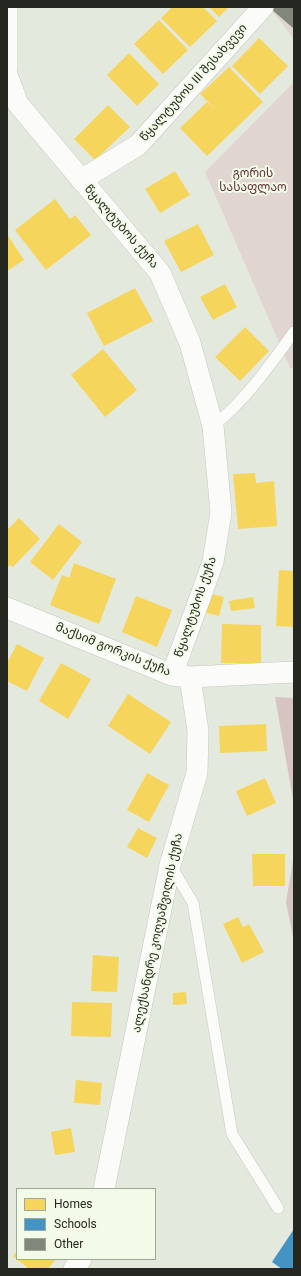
<!DOCTYPE html>
<html>
<head>
<meta charset="utf-8">
<style>
	body { margin:0 }
	#map { position:relative; width:301px; height:1276px; overflow:hidden; background:#e4e9de; font-family:Roboto,sans-serif }
	canvas { display:block }
	.frame { position:absolute; inset:0; border:8px solid #252821; pointer-events:none }
	.legend { position:absolute; left:16px; top:1188px; width:140px; height:72px; box-sizing:border-box; background:#f1fbe7; border:1px solid #9fa798; margin:0; padding:5px 7px; list-style:none; font-size:12px; color:#252821 }
	.legend li { display:flex; align-items:center; gap:8px; height:20px }
	.legend b { width:20px; border:1px solid #9fa798 }
</style>
</head>
<body>
<div id="map">
<canvas width="301" height="1276"></canvas>
<div class="frame"></div>
<ul class="legend">
<li><b style="height:11px;background:#f6d55c"></b>Homes</li>
<li><b style="height:11px;background:#4393c3"></b>Schools</li>
<li><b style="height:11px;background:#82877c"></b>Other</li>
</ul>
</div>
<script>
const context = document.querySelector('canvas').getContext('2d');
context.lineJoin = 'round';
function fill(path, color) {
  context.fillStyle = color;
  context.fill(path, 'evenodd');
}
function strokePath(path, color, width, dash) {
  context.strokeStyle = color;
  context.lineWidth = width;
  context.lineCap = dash ? 'butt' : 'round';
  context.setLineDash(dash || []);
  context.stroke(path);
}
function label(font, color, halo, rows, align = 'center') {
  context.font = font + ' Roboto,"Noto Sans Georgian",sans-serif';
  context.lineWidth = 4;
  context.setLineDash([]);
  context.textBaseline = 'middle';
  context.strokeStyle = halo;
  context.fillStyle = color;
  for (const [text, x, y, turn = 0] of rows) {
    context.save();
    context.translate(x, y);
    context.rotate((+turn || 0) * Math.PI / 180);
    context.textAlign = isNaN(turn) ? turn : align;
    if (halo) context.strokeText(text, 0, 0);
    context.fillText(text, 0, 0);
    context.restore();
  }
}
fill(new Path2D(`
	M 269,7 L 294,7 L 294,39 Z
	M 294,82 L 294,368 L 290,368 L 205,172 Z`), '#e1d5d2');
fill(new Path2D(`
	M 275,697 L 294,698 L 294,805 Z
	M 294,855 L 294,942 L 286,902 Z`), '#d7c4c2');
fill(new Path2D(`
	M 172,7 L 203,7 L 217,21 L 190,47 L 161,18 Z
	M 209,7 L 229,7 L 219,17 Z
	M 159,20 L 188,50 L 163,74 L 134,44 Z
	M 259,38 L 288,66 L 260,94 L 232,66 Z
	M 129,53 L 159,84 L 137,106 L 107,75 Z
	M 229,67 L 263,102 L 207,156 L 180,128 L 207,102 L 216,110 L 200,94 Z
	M 108,105 L 130,127 L 95,160 L 74,139 Z
	M 175,171 L 190,195 L 160,213 L 145,189 Z
	M 55,199 L 70,219 L 75,215 L 91,235 L 46,270 L 15,230 Z
	M 198,224 L 214,255 L 181,272 L 164,241 Z
	M 7,234 L 24,260 L 7,271 Z
	M 225,284 L 237,307 L 213,320 L 200,297 Z
	M 135,288 L 153,321 L 104,346 L 87,313 Z
	M 245,327 L 269,351 L 240,381 L 215,357 Z
	M 103,349 L 137,390 L 105,417 L 71,375 Z
	M 255,473 L 256,483 L 274,481 L 277,526 L 238,529 L 233,474 Z
	M 19,518 L 40,539 L 13,567 L 10,565 L 7,568 L 7,530 Z
	M 59,524 L 82,542 L 53,580 L 30,562 Z
	M 74,563 L 116,579 L 99,624 L 50,605 L 62,575 L 69,578 Z
	M 279,570 L 294,571 L 294,627 L 276,626 Z
	M 208,593 L 224,597 L 219,616 L 203,612 Z
	M 136,596 L 172,610 L 157,647 L 122,632 Z
	M 253,597 L 255,608 L 231,611 L 229,601 Z
	M 222,624 L 261,625 L 261,663 L 221,663 Z
	M 17,644 L 44,658 L 27,691 L 7,681 L 7,663 Z
	M 61,663 L 91,679 L 68,719 L 39,701 Z
	M 128,694 L 171,722 L 150,754 L 108,726 Z
	M 266,724 L 267,751 L 220,753 L 219,726 Z
	M 147,773 L 169,785 L 149,822 L 127,810 Z
	M 265,778 L 276,803 L 247,816 L 236,791 Z
	M 138,828 L 157,838 L 147,858 L 127,847 Z
	M 252,854 L 285,854 L 285,886 L 253,886 Z
	M 238,917 L 243,927 L 249,924 L 264,952 L 242,963 L 223,924 Z
	M 93,955 L 119,957 L 117,992 L 91,991 Z
	M 186,992 L 187,1004 L 173,1005 L 173,993 Z
	M 72,1002 L 112,1003 L 111,1037 L 71,1036 Z
	M 76,1080 L 102,1083 L 100,1105 L 74,1103 Z
	M 71,1128 L 75,1152 L 55,1155 L 51,1132 Z
	M 17,1251 L 17,1259 L 56,1259 L 48,1269 L 29,1269 L 13,1256 Z`), '#f6d55c');
fill(new Path2D(`
	M 294,1229 L 294,1269 L 282,1269 L 272,1262 Z`), '#4393c3');
fill(new Path2D(`
	M 273,7 L 294,8 L 293,28 L 271,9 Z`), '#82877c');
const lane = new Path2D(`
	M 213,426 C 246,400 269,366 294,332
	M 171,866 L 193,903 L 232,1134 L 278,1208`);
const street = new Path2D(`
	M 7,68 L 7,7
	M 7,75 L 18,104 L 160,273 L 190,343 L 213,426 L 221,512 L 213,562 L 172,675
	M 81,180 L 138,145 L 263,7
	M 7,608 L 172,675 L 190,677 L 294,672
	M 104,1189 L 170,865 L 197,773 L 198,731 L 190,677
	M 74,1269 L 81,1259`);
strokePath(lane, '#c3c7bf', 12);
strokePath(street, '#c3c7bf', 22);
strokePath(lane, '#fbfcfa', 11);
strokePath(street, '#fbfcfa', 21);
label('12px', '#252821', '#f1fbe7', [
	["წყალტუბოს III შესახვევი",194,83,-48],
	["წყალტუბოს ქუჩა",121,227,49],
	["წყალტუბოს ქუჩა",196,607,-71],
	["მაქსიმ გორკის ქუჩა",113,650,22],
	["ალექსანდრე კოღუაშვილის ქუჩა",158,933,-78]
]);
label('12px', '#622f3a', '#f1fbe7', [
	["გორის",253,174],
	["სასაფლაო",253,188]
]);
</script>
</body>
</html>
